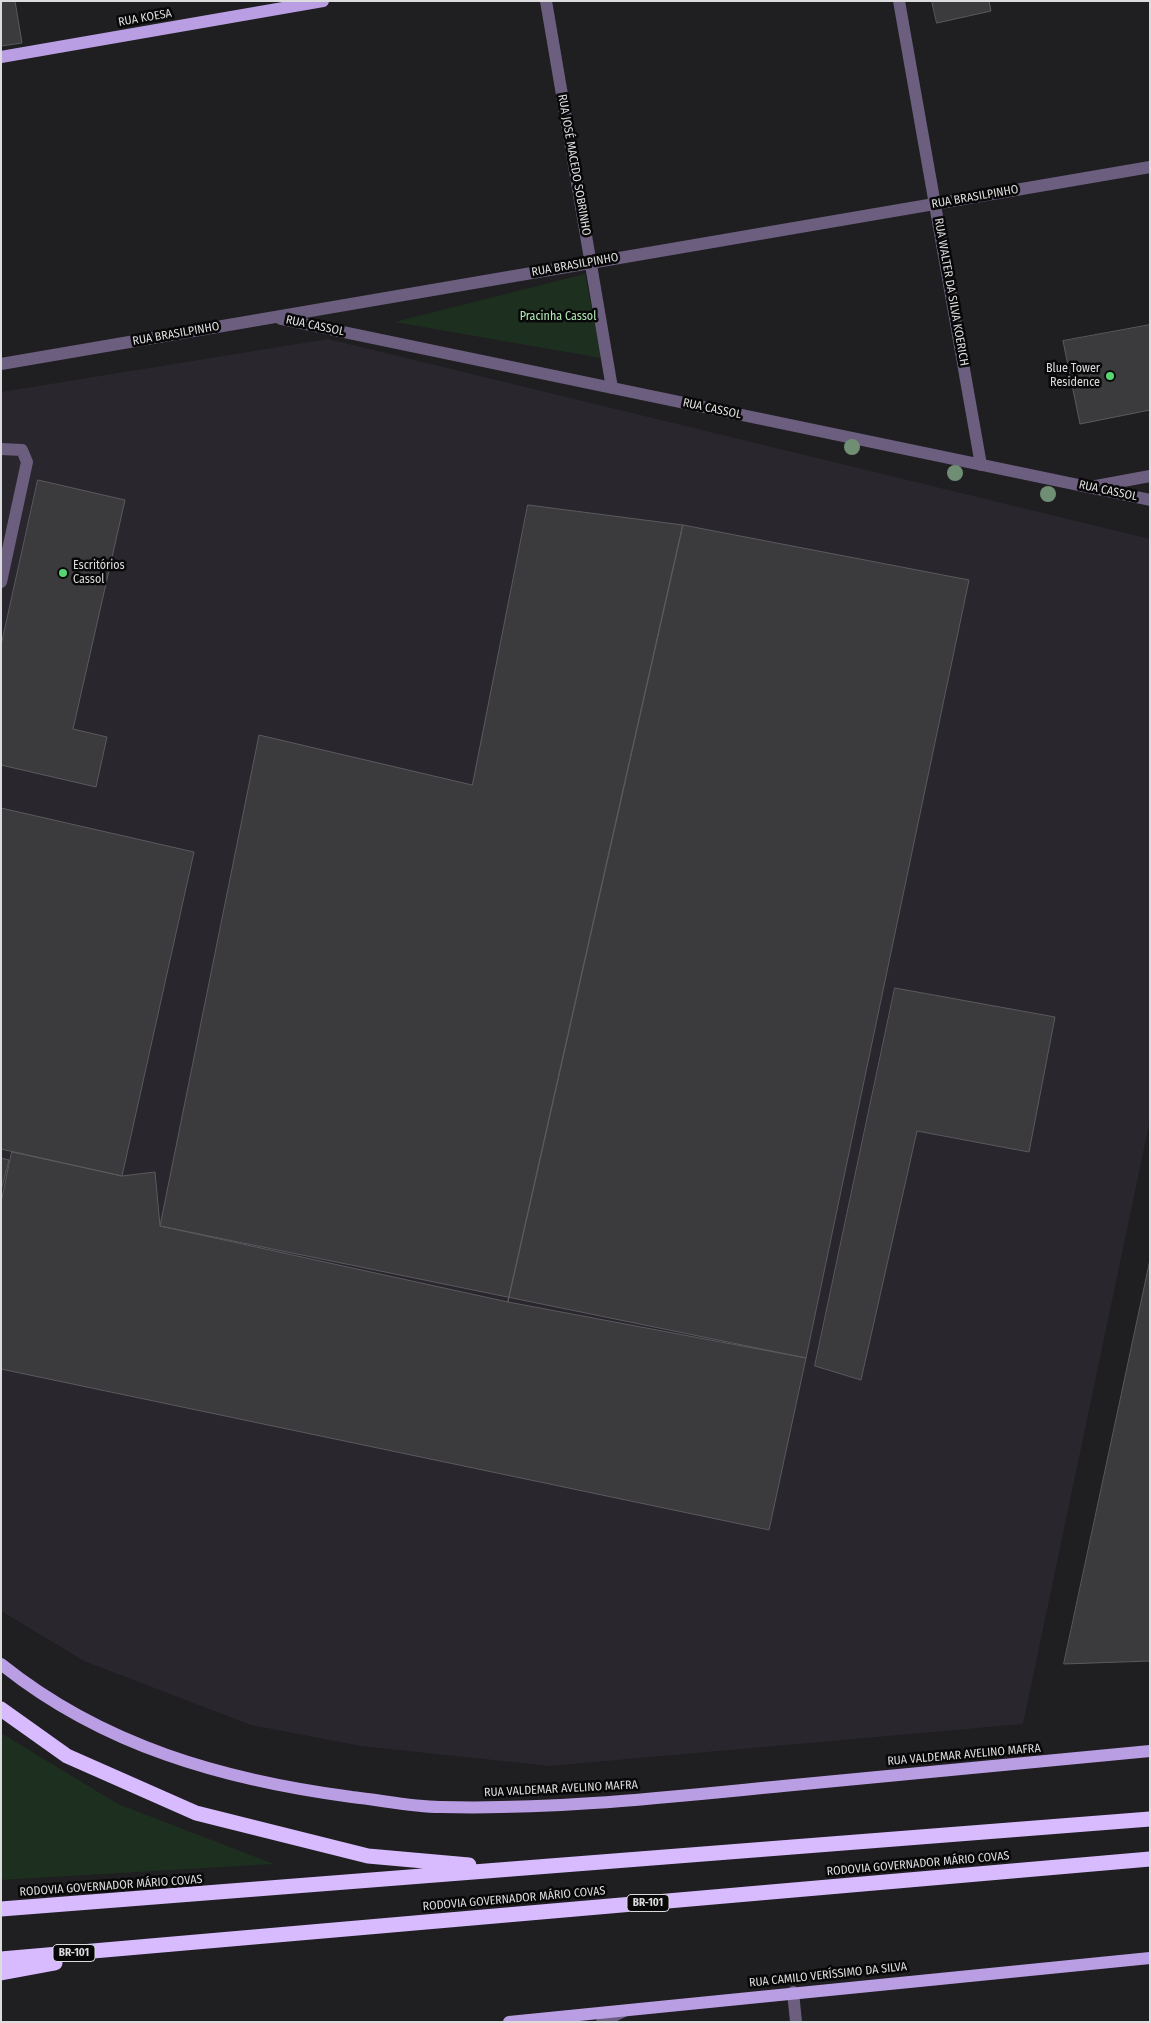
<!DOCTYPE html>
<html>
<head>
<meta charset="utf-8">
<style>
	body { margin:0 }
	#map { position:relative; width:1151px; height:2023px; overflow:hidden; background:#1f1e21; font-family:"Fira Sans Condensed",sans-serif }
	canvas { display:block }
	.frame { position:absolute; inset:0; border:2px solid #dcdbdd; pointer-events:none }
</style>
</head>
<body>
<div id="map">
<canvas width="1151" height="2023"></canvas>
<div class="frame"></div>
</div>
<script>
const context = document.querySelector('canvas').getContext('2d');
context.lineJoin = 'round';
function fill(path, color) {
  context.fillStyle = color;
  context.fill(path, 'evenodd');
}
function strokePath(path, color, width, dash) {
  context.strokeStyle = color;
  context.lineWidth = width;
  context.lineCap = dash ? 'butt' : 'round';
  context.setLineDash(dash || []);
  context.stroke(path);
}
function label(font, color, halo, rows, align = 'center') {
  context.font = font + ' "Fira Sans Condensed",sans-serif';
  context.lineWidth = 5;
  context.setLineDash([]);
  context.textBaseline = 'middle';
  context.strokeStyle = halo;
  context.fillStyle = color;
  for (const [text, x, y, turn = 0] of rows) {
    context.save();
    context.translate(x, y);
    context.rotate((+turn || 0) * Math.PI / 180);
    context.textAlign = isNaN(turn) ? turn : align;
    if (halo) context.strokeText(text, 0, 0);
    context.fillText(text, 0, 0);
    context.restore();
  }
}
fill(new Path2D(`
	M 328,339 L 1150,539 L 1150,1120 L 1023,1724 L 549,1766 L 361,1746 L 251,1725 L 84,1661 L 1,1611 L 1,392 Z`), '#29262e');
fill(new Path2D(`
	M 585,274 L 601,358 L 394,322 Z
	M 1,1733 L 118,1804 L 274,1864 L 1,1880 Z`), '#1d2f1f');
const building = new Path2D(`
	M 1,1 L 15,1 L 22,43 L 1,46 Z
	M 932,1 L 989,1 L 991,11 L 937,23 Z
	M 1150,325 L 1150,410 L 1080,424 L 1063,341 Z
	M 38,480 L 125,500 L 73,729 L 107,737 L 96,787 L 1,765 L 1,646 Z
	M 528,505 L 683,525 L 508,1302 L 160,1226 L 259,735 L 472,785 Z
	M 683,525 L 969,580 L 806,1358 L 508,1302 Z
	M 1,808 L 194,852 L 122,1176 L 1,1149 Z
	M 895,988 L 1055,1017 L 1029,1152 L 917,1131 L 861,1380 L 815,1366 Z
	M 12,1152 L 122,1176 L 155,1172 L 160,1226 L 806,1358 L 769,1530 L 1,1369 L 1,1203 Z
	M 1,1158 L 9,1160 L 1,1191 Z
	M 1150,1260 L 1150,1661 L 1064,1664 Z`);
fill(building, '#3b3a3d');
strokePath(building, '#5b595d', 1);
strokePath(new Path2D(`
	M 546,1 L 612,388
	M 899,1 L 981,465
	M 281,319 L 1150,500
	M 1,364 L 1150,167
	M 1,449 L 22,450 L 27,462 L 1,582
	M 1096,486 L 1150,476
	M 793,1992 L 796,2022
	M 602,2022 L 624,2011`), '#6c5e7f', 12);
strokePath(new Path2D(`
	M 1,57 L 323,1
	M 1,1664 C 103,1746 224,1780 352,1797 C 381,1800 411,1807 440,1807 C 555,1810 669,1797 783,1786 C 906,1774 1028,1762 1150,1751
	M 509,2022 L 1150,1958`), '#ba9ee3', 12);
strokePath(new Path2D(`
	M 1,1709 L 67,1756 L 196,1813 L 368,1856 L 469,1865
	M 1,1909 L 1150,1819
	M 1,1959 L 1150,1859
	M 1,1973 L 55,1963`), '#d7bbfe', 15);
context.fillStyle = '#6f8e74';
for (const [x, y] of [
	[852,447],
	[955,473],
	[1048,494]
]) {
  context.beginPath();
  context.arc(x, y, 8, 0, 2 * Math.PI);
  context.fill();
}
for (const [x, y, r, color] of [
	[1110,376,5,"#56d671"],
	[63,573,5,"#56d671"]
]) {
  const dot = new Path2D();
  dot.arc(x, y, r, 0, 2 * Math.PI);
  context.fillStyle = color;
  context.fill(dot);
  strokePath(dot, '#090809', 2);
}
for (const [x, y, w] of [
	[648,1903,42],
	[74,1953,42]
]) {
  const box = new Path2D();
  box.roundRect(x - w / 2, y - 8.5, w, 17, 4);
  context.fillStyle = '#090809';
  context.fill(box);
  strokePath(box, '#dcdbdd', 1);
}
label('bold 11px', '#dcdbdd', null, [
	["BR-101",648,1903],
	["BR-101",74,1953]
]);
label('12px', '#dcdbdd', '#090809', [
	["RUA KOESA",145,18,-10],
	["RUA JOSÉ MACEDO SOBRINHO",574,165,80],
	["RUA BRASILPINHO",975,197,-10],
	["RUA BRASILPINHO",575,265,-10],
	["RUA WALTER DA SILVA KOERICH",951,292,80],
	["RUA CASSOL",315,326,12],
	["RUA BRASILPINHO",176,334,-10],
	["RUA CASSOL",712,409,12],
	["RUA CASSOL",1108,491,12],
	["RUA VALDEMAR AVELINO MAFRA",964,1755,-5],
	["RUA VALDEMAR AVELINO MAFRA",561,1789,-3],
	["RODOVIA GOVERNADOR MÁRIO COVAS",918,1864,-5],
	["RODOVIA GOVERNADOR MÁRIO COVAS",111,1886,-4],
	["RODOVIA GOVERNADOR MÁRIO COVAS",514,1899,-5],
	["RUA CAMILO VERÍSSIMO DA SILVA",828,1975,-6]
]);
label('12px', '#b0e9b7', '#090809', [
	["Pracinha Cassol",558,317]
]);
label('12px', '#dcdbdd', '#090809', [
	["Blue Tower",1100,369],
	["Residence",1100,383],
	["Escritórios",73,566,"left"],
	["Cassol",73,580,"left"]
], 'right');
</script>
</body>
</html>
